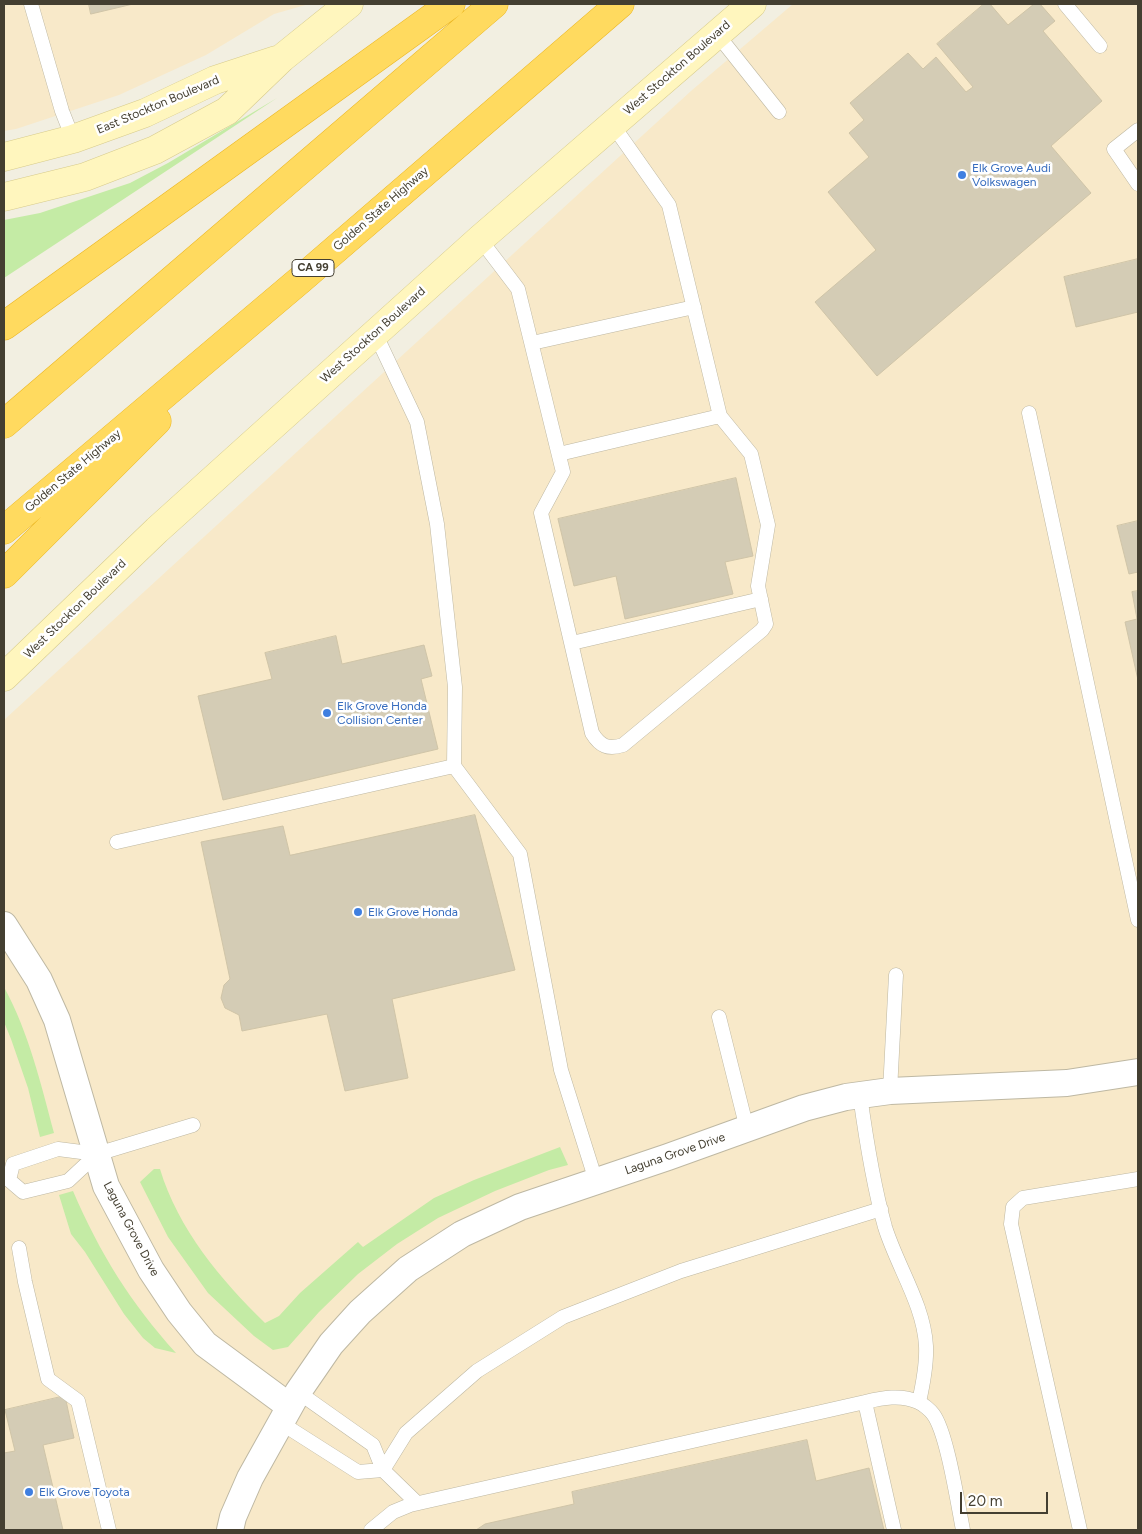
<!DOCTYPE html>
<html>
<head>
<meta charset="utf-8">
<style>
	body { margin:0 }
	#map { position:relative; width:1142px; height:1534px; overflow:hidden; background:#f2efe1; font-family:Figtree,sans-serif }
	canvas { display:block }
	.frame { position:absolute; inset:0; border:5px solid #443f31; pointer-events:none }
	.scale { position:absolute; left:960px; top:1492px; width:88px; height:22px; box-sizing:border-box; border:2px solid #443f31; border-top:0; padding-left:6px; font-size:15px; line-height:18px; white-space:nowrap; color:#443f31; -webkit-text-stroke:4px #fff; paint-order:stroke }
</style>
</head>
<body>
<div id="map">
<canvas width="1142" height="1534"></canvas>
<div class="frame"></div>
<div class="scale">20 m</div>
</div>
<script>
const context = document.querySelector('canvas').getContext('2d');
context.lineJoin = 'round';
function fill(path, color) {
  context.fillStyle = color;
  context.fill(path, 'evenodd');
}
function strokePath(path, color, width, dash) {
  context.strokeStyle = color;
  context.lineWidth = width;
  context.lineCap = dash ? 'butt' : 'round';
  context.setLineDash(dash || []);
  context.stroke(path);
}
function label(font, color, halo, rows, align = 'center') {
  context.font = font + ' Figtree,sans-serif';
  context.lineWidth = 5;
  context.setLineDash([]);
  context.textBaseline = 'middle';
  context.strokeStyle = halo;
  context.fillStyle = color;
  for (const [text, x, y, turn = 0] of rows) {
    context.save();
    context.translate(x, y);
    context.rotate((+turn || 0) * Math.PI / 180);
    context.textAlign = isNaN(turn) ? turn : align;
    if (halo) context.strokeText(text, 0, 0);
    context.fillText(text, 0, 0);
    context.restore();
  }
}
fill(new Path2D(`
	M 4,4 L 309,4 L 274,14 L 206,55 L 119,95 L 16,129 L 4,131 Z
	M 793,4 L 1138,4 L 1138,1530 L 4,1530 L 4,720 L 691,91 Z`), '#f8e9c9');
fill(new Path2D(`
	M 277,98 L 4,278 L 4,220 L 40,213 L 130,183 L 168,163 Z
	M 4,987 C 29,1033 41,1084 54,1133 L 40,1137 L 28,1088 L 11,1039 L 4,1022 Z
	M 560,1147 L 568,1165 L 549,1170 L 495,1191 L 438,1218 L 397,1244 L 358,1274 L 319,1312 L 288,1347 L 273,1350 L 254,1336 L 208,1293 L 168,1237 L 140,1182 L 154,1169 L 160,1169 C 178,1229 221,1280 265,1323 L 279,1316 L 300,1293 L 358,1242 L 363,1247 L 434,1198 L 474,1180 Z
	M 73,1191 C 100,1254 131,1303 176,1353 L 155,1348 L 143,1338 L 124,1314 L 85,1252 L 71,1234 L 59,1195 Z`), '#c4eba5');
const building = new Path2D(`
	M 89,4 L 133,4 L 91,14 Z
	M 984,4 L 990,4 L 1008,25 L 1034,4 L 1040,4 L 1055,21 L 1043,31 L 1102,101 L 1051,146 L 1091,193 L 877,376 L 815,302 L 876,250 L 828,192 L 869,157 L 849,133 L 864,120 L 850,103 L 908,53 L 923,69 L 936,57 L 966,92 L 973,87 L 937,44 Z
	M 1138,259 L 1138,312 L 1076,327 L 1064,277 Z
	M 736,478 L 753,556 L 725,562 L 733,594 L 625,619 L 616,576 L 574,586 L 558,519 Z
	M 1138,521 L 1138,572 L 1129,574 L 1117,526 Z
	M 1138,591 L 1138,680 L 1125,622 L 1137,619 L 1132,592 Z
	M 336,636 L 342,664 L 424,645 L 432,676 L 421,679 L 438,749 L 223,800 L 198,696 L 272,679 L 265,653 Z
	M 475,815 L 515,970 L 392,999 L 408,1078 L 345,1091 L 327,1014 L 242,1031 L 239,1015 L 225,1008 L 221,998 L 224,985 L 230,979 L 201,842 L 283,826 L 290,855 Z
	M 65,1396 L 74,1438 L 43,1445 L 63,1530 L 4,1530 L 4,1453 L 15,1451 L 5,1410 Z
	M 807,1440 L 816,1481 L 869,1468 L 884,1530 L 476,1530 L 485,1524 L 574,1504 L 572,1492 Z`);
fill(building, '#d4ccb5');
strokePath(building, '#d0c5a8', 1);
const lane = new Path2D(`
	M 31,4 L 62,111 L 73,139
	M 1065,4 L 1100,46
	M 717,34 L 779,112
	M 1138,130 L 1114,149 L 1138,184
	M 480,239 L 518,289 L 563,472 L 541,513 L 592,733 C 600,746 608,750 623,745 L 762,630 L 766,624 L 758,586 L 768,525 L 751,454 L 720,416 L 669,205 L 612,124
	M 375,333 L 417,422 L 437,524 L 455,687 L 454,766
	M 532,343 L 694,307
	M 1029,413 L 1138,920
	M 559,454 L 720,416
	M 572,643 L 761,599
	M 117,842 L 454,766 L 520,854 L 561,1070 L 596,1181
	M 719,1017 L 747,1129
	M 890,1091 L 896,975
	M 860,1095 C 866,1139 873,1184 885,1227 C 897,1266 924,1305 926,1346 C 927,1365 923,1384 919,1402
	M 97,1154 L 68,1181 L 23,1192 L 9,1180 L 13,1164 L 58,1149 L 97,1154 L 193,1125
	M 19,1248 L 25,1282 L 48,1379 L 78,1401 L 109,1530
	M 865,1402 L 894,1530
	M 281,1423 L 358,1472 L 383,1470 L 373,1445 L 298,1392
	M 417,1503 L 383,1470 L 406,1433 L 477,1371 L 563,1317 L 681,1271 L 881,1209
	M 371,1530 L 393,1512 L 410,1505 L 865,1402 C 882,1398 901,1394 918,1402 C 923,1404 930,1410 933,1414 C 947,1432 958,1505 963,1530
	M 1080,1530 L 1011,1224 L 1013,1207 L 1023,1198 L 1138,1179`);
const street = new Path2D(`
	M 4,925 L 39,980 L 57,1020 L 106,1186 L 151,1270 L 179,1312 L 205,1344 L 289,1406
	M 230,1530 L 233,1517 L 250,1478 L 298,1392 L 331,1344 L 360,1312 L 408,1269 L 462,1234 L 520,1207 L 668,1157 L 804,1108 L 846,1097 L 890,1091 L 1067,1083 L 1138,1072`);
const secondary = new Path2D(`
	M 4,157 L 73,139 L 145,113 L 215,80 L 276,60
	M 4,197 L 85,177 L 155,150 L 227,111 L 282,58 L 349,4
	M 4,677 L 157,530 L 480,239 L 752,4`);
const highway = new Path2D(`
	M 4,326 L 451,4
	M 4,424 L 494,4
	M 4,530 L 300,280 L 620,4
	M 4,574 L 157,421`);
strokePath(lane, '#beb8a3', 15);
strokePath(street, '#beb8a3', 28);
strokePath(secondary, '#d7cb8c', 29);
strokePath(highway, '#ebb622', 29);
strokePath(lane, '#fff', 14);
strokePath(street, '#fff', 26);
strokePath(secondary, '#fff6be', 28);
strokePath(highway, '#ffda5f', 28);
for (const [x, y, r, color] of [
	[962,175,5,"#3f7fe0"],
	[327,713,5,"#3f7fe0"],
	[358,912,5,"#3f7fe0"],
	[29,1492,5,"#3f7fe0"]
]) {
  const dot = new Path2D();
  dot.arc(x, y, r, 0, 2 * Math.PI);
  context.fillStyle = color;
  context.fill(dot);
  strokePath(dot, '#fff', 2);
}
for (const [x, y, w] of [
	[313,268,42]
]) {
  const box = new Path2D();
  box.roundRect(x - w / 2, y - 8.5, w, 17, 4);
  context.fillStyle = '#fff';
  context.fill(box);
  strokePath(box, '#443f31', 1);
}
label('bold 11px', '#443f31', null, [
	["CA 99",313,268]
]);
label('12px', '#443f31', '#fff', [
	["West Stockton Boulevard",677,68,-41],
	["East Stockton Boulevard",158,105,-23],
	["Golden State Highway",381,209,-41],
	["West Stockton Boulevard",373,335,-42],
	["Golden State Highway",73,471,-40],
	["West Stockton Boulevard",75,609,-44],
	["Laguna Grove Drive",675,1154,-19],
	["Laguna Grove Drive",131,1229,62]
]);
label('12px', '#366cbe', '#fff', [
	["Elk Grove Audi",972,168],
	["Volkswagen",972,182],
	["Elk Grove Honda",337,706],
	["Collision Center",337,720],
	["Elk Grove Honda",368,912],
	["Elk Grove Toyota",39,1492]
], 'left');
</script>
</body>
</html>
